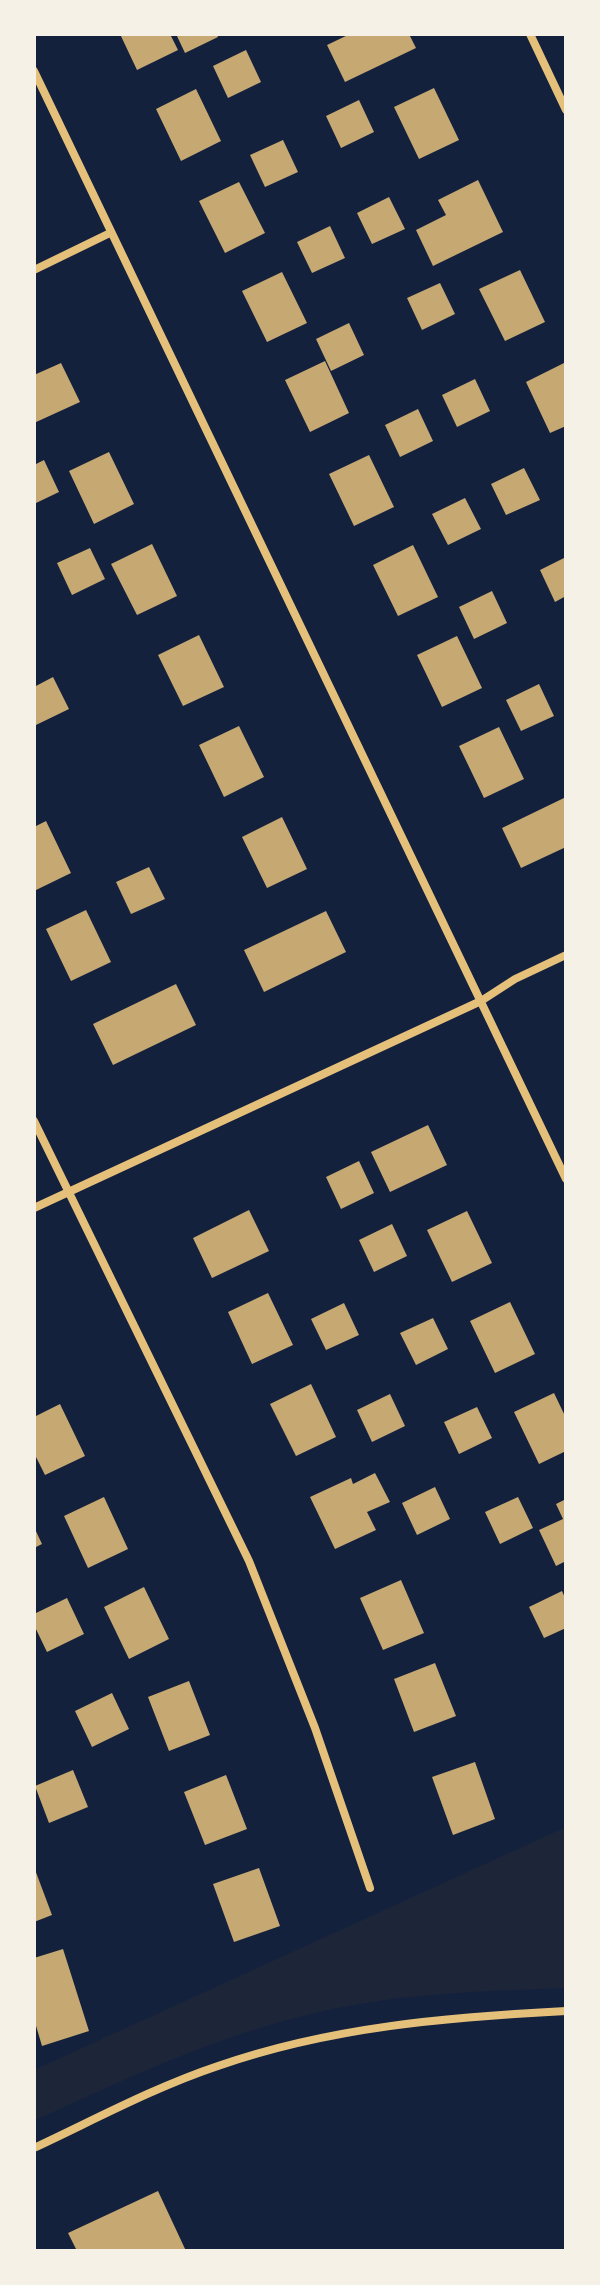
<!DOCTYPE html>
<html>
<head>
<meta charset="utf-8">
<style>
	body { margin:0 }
	#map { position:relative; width:600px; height:2285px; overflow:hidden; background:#14213d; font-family:"Asap Condensed",sans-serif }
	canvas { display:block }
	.frame { position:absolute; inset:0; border:36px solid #f6f1e7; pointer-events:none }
</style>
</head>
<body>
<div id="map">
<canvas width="600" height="2285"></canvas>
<div class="frame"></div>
</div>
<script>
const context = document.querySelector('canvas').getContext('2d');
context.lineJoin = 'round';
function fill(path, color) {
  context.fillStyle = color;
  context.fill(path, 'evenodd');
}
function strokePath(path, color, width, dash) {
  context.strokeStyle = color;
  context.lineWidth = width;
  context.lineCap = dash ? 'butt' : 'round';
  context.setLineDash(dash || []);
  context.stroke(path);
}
fill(new Path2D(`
	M 566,1827 L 566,1988 C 495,1991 424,1992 354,2005 C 240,2025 137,2073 34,2121 L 34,2070 Z`), '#1d2539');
fill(new Path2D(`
	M 120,34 L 170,34 L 178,50 L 137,70 Z
	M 176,34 L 217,34 L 218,37 L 185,53 Z
	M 350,34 L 409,34 L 416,48 L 345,82 L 327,45 Z
	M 246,50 L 261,82 L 228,98 L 213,66 Z
	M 434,88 L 459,140 L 419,159 L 394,107 Z
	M 196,89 L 221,141 L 181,161 L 156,109 Z
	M 359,100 L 374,132 L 341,148 L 326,116 Z
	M 283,140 L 298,172 L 265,187 L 250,155 Z
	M 478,180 L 503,232 L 433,266 L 416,230 L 446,215 L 438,200 Z
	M 239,182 L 265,233 L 225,253 L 199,201 Z
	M 389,197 L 405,229 L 372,244 L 357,213 Z
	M 330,226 L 345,258 L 312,273 L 297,242 Z
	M 520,270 L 545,322 L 505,341 L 479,289 Z
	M 282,272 L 307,323 L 267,342 L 242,291 Z
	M 440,283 L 455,314 L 422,330 L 407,298 Z
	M 349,323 L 364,355 L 331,371 L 316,339 Z
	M 325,361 L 349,413 L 310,432 L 285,380 Z
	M 566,362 L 566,426 L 550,433 L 526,382 Z
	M 61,363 L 80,402 L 34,423 L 34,375 Z
	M 475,379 L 490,411 L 457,427 L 442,395 Z
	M 418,409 L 433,441 L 400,457 L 385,425 Z
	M 109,452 L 134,504 L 94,524 L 69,471 Z
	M 369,455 L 394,507 L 354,526 L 329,474 Z
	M 44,460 L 59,492 L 34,504 L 34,465 Z
	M 524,468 L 540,500 L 506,515 L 491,484 Z
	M 465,498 L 481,529 L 448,545 L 432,514 Z
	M 152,544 L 177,596 L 137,615 L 111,564 Z
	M 413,545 L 438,597 L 398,616 L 373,565 Z
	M 90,548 L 105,579 L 72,595 L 57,563 Z
	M 566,557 L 566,596 L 555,602 L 540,570 Z
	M 492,591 L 507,623 L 474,639 L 459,607 Z
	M 199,635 L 224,687 L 183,706 L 158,655 Z
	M 457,636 L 482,688 L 442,707 L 417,655 Z
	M 53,677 L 69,709 L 36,725 L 34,687 Z
	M 539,684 L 554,716 L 521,731 L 506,700 Z
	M 239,726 L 264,777 L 224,797 L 199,745 Z
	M 499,727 L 524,779 L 484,798 L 459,746 Z
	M 566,797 L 566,847 L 521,868 L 502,828 Z
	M 282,817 L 307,869 L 267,888 L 242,837 Z
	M 46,821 L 71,873 L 34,891 L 34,827 Z
	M 149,867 L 165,899 L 131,914 L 116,882 Z
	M 86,910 L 111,962 L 71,981 L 46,929 Z
	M 326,911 L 346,952 L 264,992 L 244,950 Z
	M 176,984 L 196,1025 L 113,1065 L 93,1024 Z
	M 428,1125 L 447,1165 L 390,1192 L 371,1152 Z
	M 359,1161 L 374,1193 L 341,1209 L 326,1177 Z
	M 249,1210 L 269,1251 L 212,1278 L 193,1238 Z
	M 467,1211 L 492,1263 L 452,1282 L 427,1230 Z
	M 392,1224 L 407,1256 L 374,1272 L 359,1240 Z
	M 268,1293 L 293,1345 L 252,1364 L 228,1312 Z
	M 510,1302 L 535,1354 L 495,1373 L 470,1321 Z
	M 344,1303 L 359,1335 L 326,1350 L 311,1319 Z
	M 433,1318 L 448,1349 L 416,1365 L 400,1333 Z
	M 311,1384 L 336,1437 L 296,1456 L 270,1404 Z
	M 554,1393 L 566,1418 L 566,1451 L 539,1464 L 514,1412 Z
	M 390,1394 L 405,1426 L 372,1442 L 357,1410 Z
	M 60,1404 L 85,1456 L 45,1475 L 34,1453 L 34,1417 Z
	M 477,1407 L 492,1438 L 459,1454 L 444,1422 Z
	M 375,1473 L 390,1502 L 367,1512 L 376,1530 L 335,1549 L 310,1497 L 351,1478 L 353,1484 Z
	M 435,1487 L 450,1519 L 417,1535 L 402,1503 Z
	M 104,1497 L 128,1549 L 88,1568 L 64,1516 Z
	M 518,1497 L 533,1528 L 500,1544 L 485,1512 Z
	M 566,1499 L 566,1561 L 556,1566 L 539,1530 L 563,1519 L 556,1504 Z
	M 34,1527 L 42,1544 L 34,1548 Z
	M 401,1580 L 424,1633 L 383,1650 L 360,1598 Z
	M 144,1587 L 169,1639 L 129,1659 L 104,1607 Z
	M 562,1591 L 566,1600 L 566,1628 L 544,1638 L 529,1607 Z
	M 67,1598 L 84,1634 L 47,1652 L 34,1625 L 34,1614 Z
	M 435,1663 L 456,1716 L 414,1732 L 394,1679 Z
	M 189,1681 L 210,1735 L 169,1751 L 148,1697 Z
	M 112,1693 L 129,1729 L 92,1747 L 75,1711 Z
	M 475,1762 L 495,1819 L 453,1835 L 432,1777 Z
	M 73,1770 L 88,1807 L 49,1823 L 35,1786 Z
	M 226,1775 L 247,1829 L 205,1845 L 184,1792 Z
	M 34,1867 L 52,1915 L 34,1922 Z
	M 259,1868 L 280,1926 L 234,1942 L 213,1884 Z
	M 63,1949 L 89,2031 L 42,2046 L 34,2019 L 34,1958 Z
	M 158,2191 L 186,2251 L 77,2251 L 68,2233 Z`), '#c6a872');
strokePath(new Path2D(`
	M 530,34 L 566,110
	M 34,71 L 566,1179
	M 34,270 L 110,233
	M 34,1121 L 249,1561 L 315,1728 L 370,1888
	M 34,1208 L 481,1001 L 515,979 L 566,955
	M 34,2148 C 94,2120 155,2087 218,2066 C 330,2027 448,2017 566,2011`), '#e5c07b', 8);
</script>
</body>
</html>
